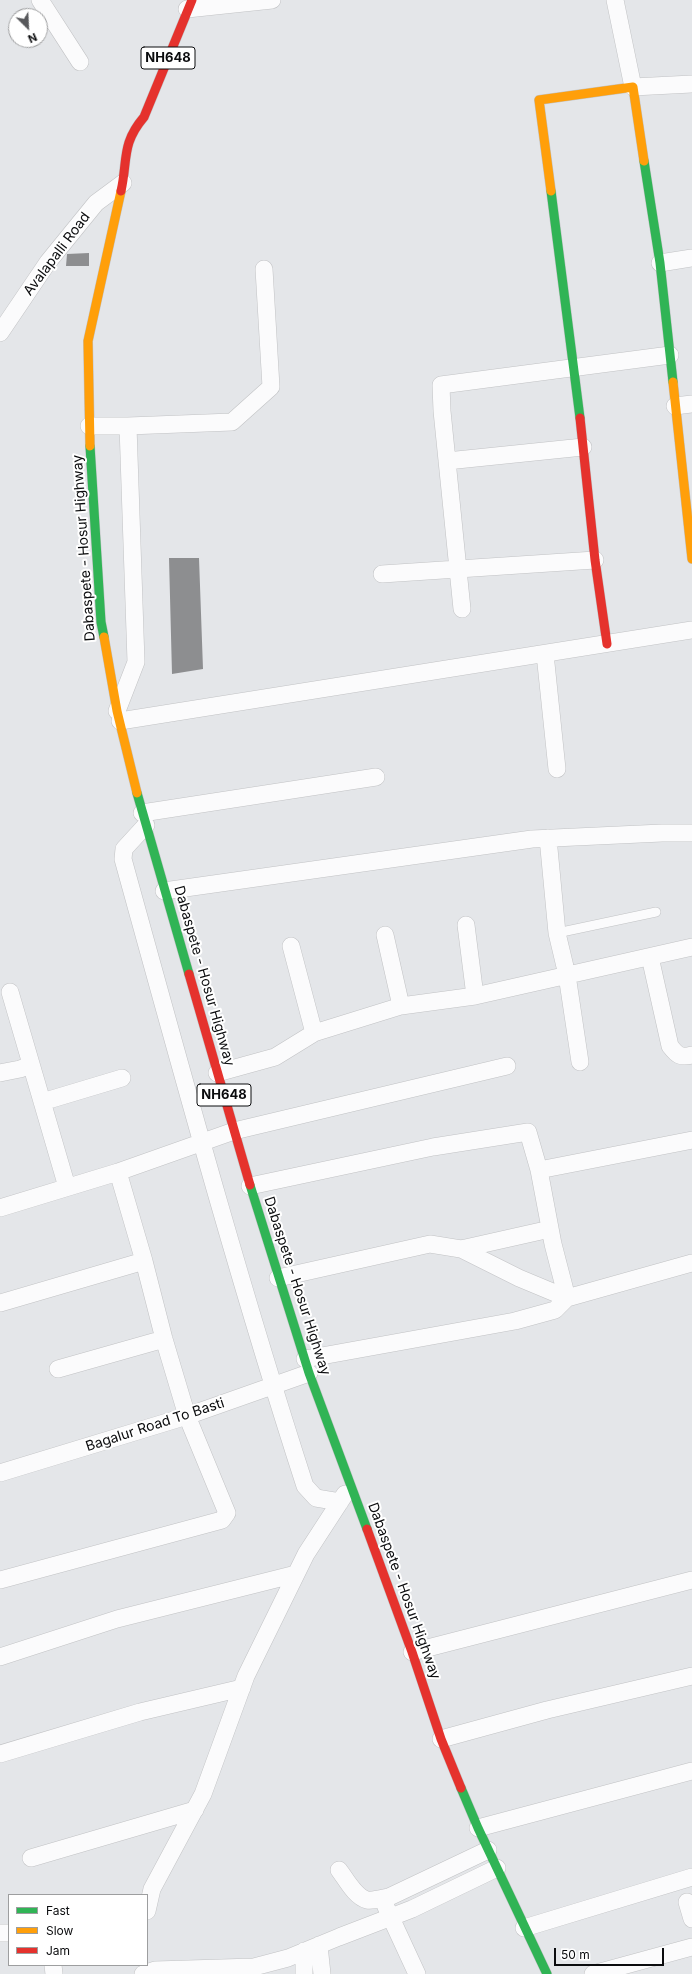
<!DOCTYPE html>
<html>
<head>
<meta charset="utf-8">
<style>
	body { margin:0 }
	#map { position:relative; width:692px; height:1974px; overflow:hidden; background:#e4e6e9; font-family:Inter,sans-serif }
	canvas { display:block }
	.legend { position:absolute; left:8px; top:1894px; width:140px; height:72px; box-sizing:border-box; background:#fff; border:1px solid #9d9e9f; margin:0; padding:5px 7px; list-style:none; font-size:12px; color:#0b0c0e }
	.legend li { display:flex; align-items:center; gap:8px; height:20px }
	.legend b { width:20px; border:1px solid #9d9e9f }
	.north { position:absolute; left:8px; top:8px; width:40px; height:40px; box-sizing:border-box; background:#fff; border:1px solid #9d9e9f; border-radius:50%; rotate:156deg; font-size:11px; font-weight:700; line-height:16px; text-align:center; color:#0b0c0e }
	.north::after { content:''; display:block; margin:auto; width:14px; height:18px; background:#57585b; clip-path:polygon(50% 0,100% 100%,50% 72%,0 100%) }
	.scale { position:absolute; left:554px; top:1948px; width:110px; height:18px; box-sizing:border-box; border:2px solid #0b0c0e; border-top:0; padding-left:5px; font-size:12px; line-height:14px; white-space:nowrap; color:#0b0c0e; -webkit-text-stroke:3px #fff; paint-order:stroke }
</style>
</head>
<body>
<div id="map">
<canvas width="692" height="1974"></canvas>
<ul class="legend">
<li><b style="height:5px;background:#30b455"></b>Fast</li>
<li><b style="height:5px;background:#ff9f0a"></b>Slow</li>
<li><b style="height:5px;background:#e5322d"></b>Jam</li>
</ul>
<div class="north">N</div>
<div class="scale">50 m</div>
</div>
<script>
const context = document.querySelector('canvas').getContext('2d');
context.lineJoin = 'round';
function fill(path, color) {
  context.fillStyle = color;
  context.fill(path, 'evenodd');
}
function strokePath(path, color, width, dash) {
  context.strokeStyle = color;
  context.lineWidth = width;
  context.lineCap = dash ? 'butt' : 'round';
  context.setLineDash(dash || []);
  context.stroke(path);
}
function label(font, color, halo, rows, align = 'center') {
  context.font = font + ' Inter,sans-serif';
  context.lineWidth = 4;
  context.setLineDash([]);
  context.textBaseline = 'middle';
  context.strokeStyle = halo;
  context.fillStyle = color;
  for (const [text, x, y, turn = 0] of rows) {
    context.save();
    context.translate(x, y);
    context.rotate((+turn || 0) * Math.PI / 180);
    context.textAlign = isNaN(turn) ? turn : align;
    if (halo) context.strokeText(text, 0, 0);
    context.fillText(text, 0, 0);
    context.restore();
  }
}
fill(new Path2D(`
	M 89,253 L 89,266 L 66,266 L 67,254 Z
	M 169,558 L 199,558 L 203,669 L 172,674 Z`), '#8d8e90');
const lane = new Path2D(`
	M 557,933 L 656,912`);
const street = new Path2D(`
	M 40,0 L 80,62
	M 615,0 L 633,87 L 692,84
	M 187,9 L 272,0
	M 660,263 L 692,258
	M 0,333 L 48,262 L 96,203 L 123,183
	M 675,406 L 692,404
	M 89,426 L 128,426 L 136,662 L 117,711
	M 128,426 L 232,422 L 271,387 L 264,269
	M 447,461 L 583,447
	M 382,574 L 595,560
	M 462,609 L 442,411 L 441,385 L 670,355
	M 545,654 L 557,769
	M 120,721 L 692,630
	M 142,813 L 376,777
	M 146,825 L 124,849 L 123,859 C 181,1069 238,1279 305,1486 L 316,1498 L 340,1502
	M 548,838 L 557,933 L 567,975 L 580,1062
	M 164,891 L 532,839 L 662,833 L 692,833
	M 466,925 L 475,996
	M 385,935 L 401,1006 L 475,996 L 692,947
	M 291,946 L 314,1033
	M 650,957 L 670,1046 C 677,1055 680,1058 692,1055
	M 10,992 L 67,1187
	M 0,1073 L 20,1069 L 31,1065
	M 217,1073 L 275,1057 L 314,1033 L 401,1006
	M 42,1102 L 122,1078
	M 250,1186 L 433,1147 L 528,1132 L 539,1170 L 692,1140
	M 0,1208 L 118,1172 L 234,1131 L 507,1066
	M 461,1249 L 550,1229
	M 278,1278 L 430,1244 L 461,1249 L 519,1278 L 567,1298 L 692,1263
	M 0,1303 L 144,1261
	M 305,1359 L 515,1321 L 555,1310 L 567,1298 L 553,1244 L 539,1170
	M 58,1369 L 164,1339
	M 0,1473 L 187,1416 L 309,1373
	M 0,1580 L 222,1520 L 227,1513 L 187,1416 L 164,1339 L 144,1261 L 118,1172
	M 412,1652 L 692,1580
	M 0,1657 L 117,1619 L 296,1574
	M 441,1739 L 547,1710 L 692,1676
	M 0,1754 L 140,1712 L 242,1688
	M 478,1828 L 692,1771
	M 31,1858 L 195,1810
	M 339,1870 C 346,1879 355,1897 367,1900 C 374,1901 383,1898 389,1897 L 488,1850
	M 687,1902 L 692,1919
	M 386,1907 L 417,1974
	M 147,1911 L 152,1889 L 203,1794 L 246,1676 L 306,1554 L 345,1494
	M 524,1928 L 692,1877
	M 0,1933 L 9,1933
	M 319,1945 L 322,1974
	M 304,1951 L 304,1974
	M 53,1965 L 54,1974
	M 143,1974 L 155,1970 L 254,1967 L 288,1958 L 339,1937 L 412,1909 L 497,1868
	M 593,1974 L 692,1947`);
const fast = new Path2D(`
	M 644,161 L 660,263 L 673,382
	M 551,191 L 580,418
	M 90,446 L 101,622 L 104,637
	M 137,793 L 189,974
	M 250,1185 L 309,1373 L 367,1529
	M 461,1788 L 478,1828 L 547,1974`);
const slow = new Path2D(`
	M 551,191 L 539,100 L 633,87 L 644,161
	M 673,382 L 692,559
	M 90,446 L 88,341 L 121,191
	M 104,637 L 117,711 L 137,793`);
const jam = new Path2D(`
	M 121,191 C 128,160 121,144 144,117 L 192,0
	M 580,418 L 595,560 L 607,644
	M 189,974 L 250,1185
	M 367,1529 L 412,1652 L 441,1739 L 461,1788`);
strokePath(lane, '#c1c2c4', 10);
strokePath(street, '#c1c2c4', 18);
strokePath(fast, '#c1c2c4', 10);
strokePath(slow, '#c1c2c4', 10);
strokePath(jam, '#c1c2c4', 10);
strokePath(lane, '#fbfbfc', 9);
strokePath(street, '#fbfbfc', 17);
strokePath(fast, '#30b455', 9);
strokePath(slow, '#ff9f0a', 9);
strokePath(jam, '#e5322d', 9);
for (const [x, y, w] of [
	[168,58,54],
	[224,1095,54]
]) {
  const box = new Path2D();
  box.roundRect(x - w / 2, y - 11, w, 22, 3);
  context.fillStyle = '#fff';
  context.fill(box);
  strokePath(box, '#0b0c0e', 1);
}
label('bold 13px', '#0b0c0e', null, [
	["NH648",168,58],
	["NH648",224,1095]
]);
label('14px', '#0b0c0e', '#fff', [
	["Avalapalli Road",57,254,-53],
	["Dabaspete - Hosur Highway",84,548,-94],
	["Dabaspete - Hosur Highway",204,976,74],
	["Dabaspete - Hosur Highway",297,1286,72],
	["Bagalur Road To Basti",155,1425,-18],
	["Dabaspete - Hosur Highway",404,1591,70]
]);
</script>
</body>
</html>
